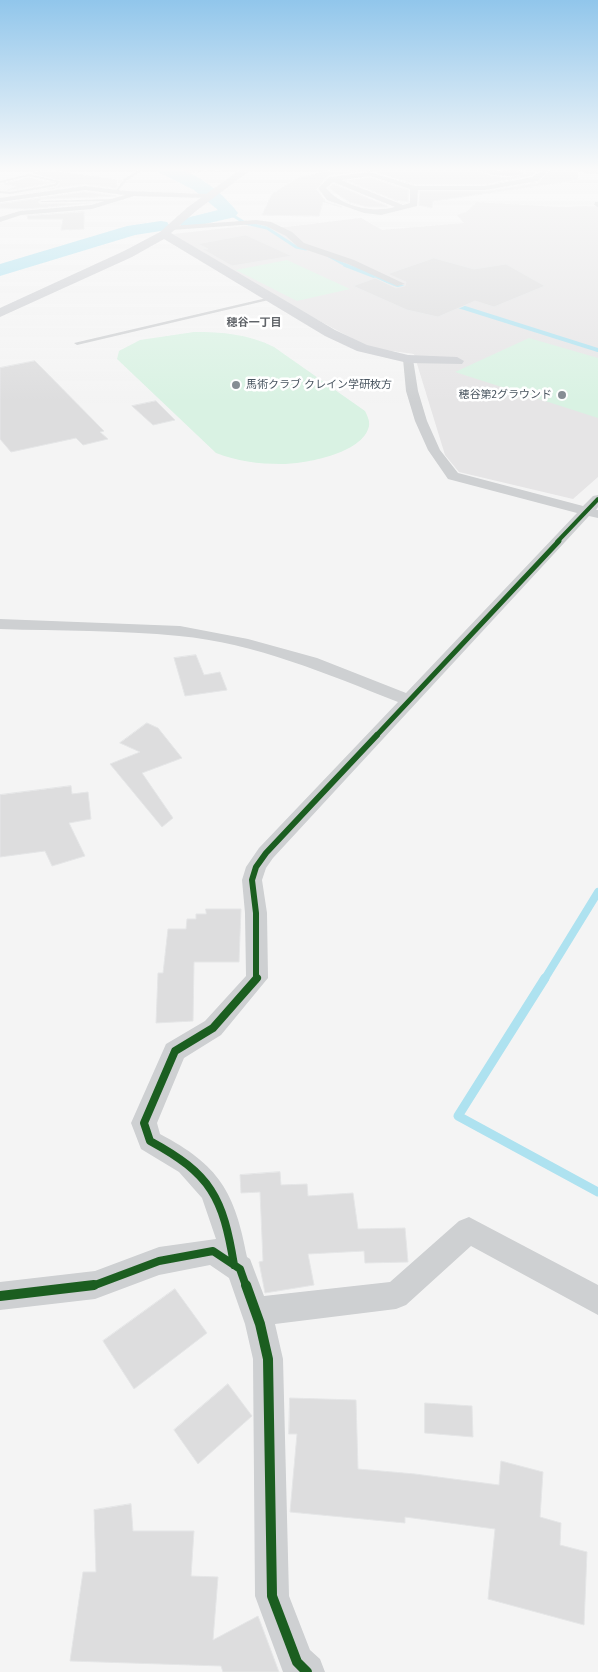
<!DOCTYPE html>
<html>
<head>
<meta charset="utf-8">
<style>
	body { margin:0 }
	canvas { display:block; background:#f4f4f4 }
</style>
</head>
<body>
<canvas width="598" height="1672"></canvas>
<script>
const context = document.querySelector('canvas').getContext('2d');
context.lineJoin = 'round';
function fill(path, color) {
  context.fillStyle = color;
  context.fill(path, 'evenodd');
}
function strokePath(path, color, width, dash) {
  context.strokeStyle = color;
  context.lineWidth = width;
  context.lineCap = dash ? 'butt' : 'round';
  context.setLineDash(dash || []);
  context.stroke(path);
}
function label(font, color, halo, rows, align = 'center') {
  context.font = font + ' "Fira Sans","Noto Sans JP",sans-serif';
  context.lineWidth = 5;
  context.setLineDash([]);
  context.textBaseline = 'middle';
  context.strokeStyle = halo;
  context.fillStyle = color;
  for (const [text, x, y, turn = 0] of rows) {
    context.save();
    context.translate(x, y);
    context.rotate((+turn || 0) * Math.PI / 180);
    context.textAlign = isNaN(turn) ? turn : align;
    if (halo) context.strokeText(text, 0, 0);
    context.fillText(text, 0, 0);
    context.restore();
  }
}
fill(new Path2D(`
	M 477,202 L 559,207 L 598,206 L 598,477 L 573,499 L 459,472 L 445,455 L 414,354 L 370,348 L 288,304 L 173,234 L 245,226 L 286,227 L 361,218 L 382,230 L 464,223 L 457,215 L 466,212 Z`), '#e6e5e6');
fill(new Path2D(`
	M 287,260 L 350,289 L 297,301 L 236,270 Z
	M 194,332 C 223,332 248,334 274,347 L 365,411 C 367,415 370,421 369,426 C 363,454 304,464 281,464 C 259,464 236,461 216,453 L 117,359 L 119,351 L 140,340 Z
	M 529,338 L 598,358 L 598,418 L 455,372 Z`), '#d9f2e3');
strokePath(new Path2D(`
	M 229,213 L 245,223 L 267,228 L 296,247 L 306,249
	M 329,256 L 347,266`), '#aee2f0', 3);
strokePath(new Path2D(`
	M 345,265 L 410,290
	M 452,304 L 598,350`), '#aee2f0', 4);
strokePath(new Path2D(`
	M 544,980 L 598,892`), '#aee2f0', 8);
strokePath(new Path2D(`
	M 545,978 L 458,1116 L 598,1192`), '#aee2f0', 9);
fill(new Path2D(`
	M 156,169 C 162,169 170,168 176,169 C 197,172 226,196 238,213 L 235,217 L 188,228 L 182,227 L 179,223 L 182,219 L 218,210 L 194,190 L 158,172 Z
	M 161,221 L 167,222 L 170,226 L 167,230 L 135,235 L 0,276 L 0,264 L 127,226 Z`), '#aee2f0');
const building = new Path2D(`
	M 339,169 L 473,169 L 486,175 L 507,178 L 527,174 L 520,169 L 539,169 L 532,175 L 485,184 L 415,184 L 370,170 L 329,175 L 316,189 L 326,202 L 342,207 L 323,202 L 319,216 L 262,215 L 272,194 L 298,178 Z
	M 552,169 L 577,169 L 578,180 L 433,201 L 432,208 L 419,205 L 420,192 L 485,192 L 538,183 Z
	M 45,170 L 117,180 L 117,186 L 116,188 L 85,184 L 47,189 L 56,188 L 62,181 L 34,173 Z
	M 29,178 L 51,183 L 10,190 L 7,190 L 17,186 L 4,184 Z
	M 370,178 L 408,190 L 408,202 L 395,200 L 348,181 Z
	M 333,184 L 387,206 L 387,207 L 368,207 L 349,202 L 329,188 Z
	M 85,192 L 116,196 L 42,199 L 38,202 L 40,204 L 90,203 L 26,209 L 0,208 L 0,204 Z
	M 84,212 L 84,229 L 61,230 L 63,219 L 28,219 L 27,216 Z
	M 246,235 L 292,256 L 232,266 L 202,249 L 208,249 L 198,244 Z
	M 434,258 L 474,269 L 506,264 L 545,286 L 494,307 L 475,301 L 438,317 L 407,310 L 353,286 L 375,278 L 396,288 L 405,286 L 406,282 L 388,274 Z
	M 35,361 L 104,431 L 100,432 L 108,439 L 83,445 L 76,438 L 11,452 L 0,439 L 0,368 Z
	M 156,401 L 175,420 L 153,425 L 132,406 Z
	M 196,655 L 204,675 L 220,672 L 227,690 L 185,696 L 174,658 Z
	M 147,723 L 158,728 L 182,758 L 142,773 L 173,818 L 162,827 L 110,764 L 140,752 L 120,743 Z
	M 71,786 L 72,794 L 88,792 L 91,819 L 69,823 L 85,856 L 52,866 L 45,851 L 0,857 L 0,795 Z
	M 206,909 L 241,909 L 239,962 L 194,962 L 193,1021 L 156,1023 L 158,973 L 163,973 L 168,929 L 186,929 L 187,919 L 196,919 L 196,914 L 206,914 Z
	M 280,1172 L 281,1185 L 307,1184 L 308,1196 L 353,1193 L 358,1229 L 405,1228 L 408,1262 L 365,1263 L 364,1251 L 308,1254 L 314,1285 L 265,1293 L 259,1262 L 263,1261 L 260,1192 L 241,1193 L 240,1175 Z
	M 175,1289 L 207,1333 L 134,1389 L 103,1341 Z
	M 228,1384 L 252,1416 L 198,1464 L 174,1430 Z
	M 290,1398 L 356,1400 L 358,1469 L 415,1474 L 499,1485 L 501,1461 L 543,1472 L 540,1517 L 561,1523 L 560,1545 L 587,1552 L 584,1625 L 488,1599 L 495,1529 L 405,1517 L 405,1523 L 290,1512 L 297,1434 L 289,1434 Z
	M 425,1403 L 472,1406 L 473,1437 L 425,1433 Z
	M 131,1504 L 133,1531 L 194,1531 L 191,1576 L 218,1577 L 213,1640 L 258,1616 L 279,1672 L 223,1672 L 221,1666 L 70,1661 L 83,1572 L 96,1572 L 94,1510 Z`);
fill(building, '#ddddde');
strokePath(building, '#e5e6e7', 1);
fill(new Path2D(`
	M 140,169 L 144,169 L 126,181 L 117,192 L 115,192 L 124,179 Z
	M 222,169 L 234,169 L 187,173 L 189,172 Z
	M 29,174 L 60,181 L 56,186 L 10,194 L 0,193 L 0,191 L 10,192 L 55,184 L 56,182 L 29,176 L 0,183 L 0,181 Z
	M 116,199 L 117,201 L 40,202 L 42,201 Z
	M 271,297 L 273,299 L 77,345 L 74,343 Z`), '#ced0d2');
fill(new Path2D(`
	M 475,169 L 507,171 L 505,169 L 516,169 L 525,173 C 514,179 486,175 475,169 Z
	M 542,169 L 550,169 L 538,181 L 485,190 L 418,190 L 417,206 L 381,215 L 364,213 L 327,200 L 318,188 L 329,177 L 370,172 L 415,186 L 485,186 L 533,177 ZM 370,176 L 410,189 L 410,203 L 403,205 L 341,180 ZM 333,182 L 395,207 C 373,213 341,207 326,188 Z
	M 587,169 L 598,170 L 598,174 L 584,173 Z
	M 85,186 L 126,191 L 209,194 L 213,196 L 209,198 L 134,196 L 92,209 L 21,215 L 0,222 L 0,217 L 20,211 L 91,205 L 125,195 L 85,190 L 0,202 L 0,198 Z
	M 595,202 L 598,202 L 598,207 L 594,205 Z
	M 256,220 L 271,222 L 292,232 L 304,243 L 354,260 L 405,284 L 397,286 L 348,264 L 298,247 L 286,236 L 266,226 L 256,224 L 171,230 L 167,228 L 171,226 Z
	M 408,356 L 413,359 L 418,391 L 427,421 L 440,450 L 458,473 L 583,506 L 593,496 L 598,495 L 598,507 L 596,510 L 598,510 L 598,518 L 589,516 L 273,858 L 266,868 L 262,880 L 267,913 L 268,978 L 221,1035 L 184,1058 L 157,1123 L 160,1134 C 219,1165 235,1192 247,1257 L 250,1259 L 264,1296 L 390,1282 L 459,1221 L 469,1217 L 598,1285 L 598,1315 L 471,1246 L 406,1305 L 396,1309 L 275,1324 L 283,1359 L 289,1596 L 310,1650 L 320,1659 L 325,1672 L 283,1672 L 255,1596 L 253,1359 L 245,1324 L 229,1278 L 210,1265 L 159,1275 L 95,1299 L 0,1310 L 0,1282 L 95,1271 L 159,1247 L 216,1239 L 202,1198 L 179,1172 L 141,1149 L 131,1123 L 166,1044 L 205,1021 L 246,976 L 245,913 L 242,880 L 246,867 L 259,848 L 398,702 C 327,674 255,643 179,636 C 120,630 59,631 0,629 L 0,619 L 180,626 L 248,639 L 317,658 L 406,693 L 577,513 L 448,479 L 428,450 L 415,421 L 406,391 L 403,359 Z`), '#ced0d2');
fill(new Path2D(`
	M 241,169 L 252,169 L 196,211 L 171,233 L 335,330 L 367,345 L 408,355 L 457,357 L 464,361 L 462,364 L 408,363 L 357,351 L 325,336 L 164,239 L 132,257 L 0,317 L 0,308 L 124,251 L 160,232 L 188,207 Z`), '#ced0d4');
strokePath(new Path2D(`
	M 557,542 L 598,499`), '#1b5e20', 4);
strokePath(new Path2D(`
	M 376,736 L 559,541`), '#1b5e20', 5);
strokePath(new Path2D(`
	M 256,980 L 256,913 L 252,880 L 256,867 L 266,853 L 377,735`), '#1b5e20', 6);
strokePath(new Path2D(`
	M 234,1265 C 223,1197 211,1174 150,1141 L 144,1123 L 175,1051 L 213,1028 L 257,978
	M 83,1286 L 95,1285 L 159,1261 L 213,1251 L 240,1269 L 246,1286`), '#1b5e20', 8);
strokePath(new Path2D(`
	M 246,1285 L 260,1324 L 268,1359 L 272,1596 L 297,1662 L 307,1672
	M 0,1296 L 94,1285`), '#1b5e20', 10);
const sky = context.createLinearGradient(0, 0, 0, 403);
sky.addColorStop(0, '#91c6eb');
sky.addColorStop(0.42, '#fafafa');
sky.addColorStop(1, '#fafafa00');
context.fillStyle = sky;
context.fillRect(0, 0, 598, 403);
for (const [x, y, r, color] of [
	[236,385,5,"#868d94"],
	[562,395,5,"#868d94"]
]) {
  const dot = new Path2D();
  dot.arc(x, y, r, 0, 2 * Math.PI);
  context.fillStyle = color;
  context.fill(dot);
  strokePath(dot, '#fff', 2);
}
label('bold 11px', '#5f6368', '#fff', [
	["穂谷一丁目",254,323]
]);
label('11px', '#4a5661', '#fff', [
	["馬術クラブ クレイン学研枚方",246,385],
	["穂谷第2グラウンド",552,395,"right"]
], 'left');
</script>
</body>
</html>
